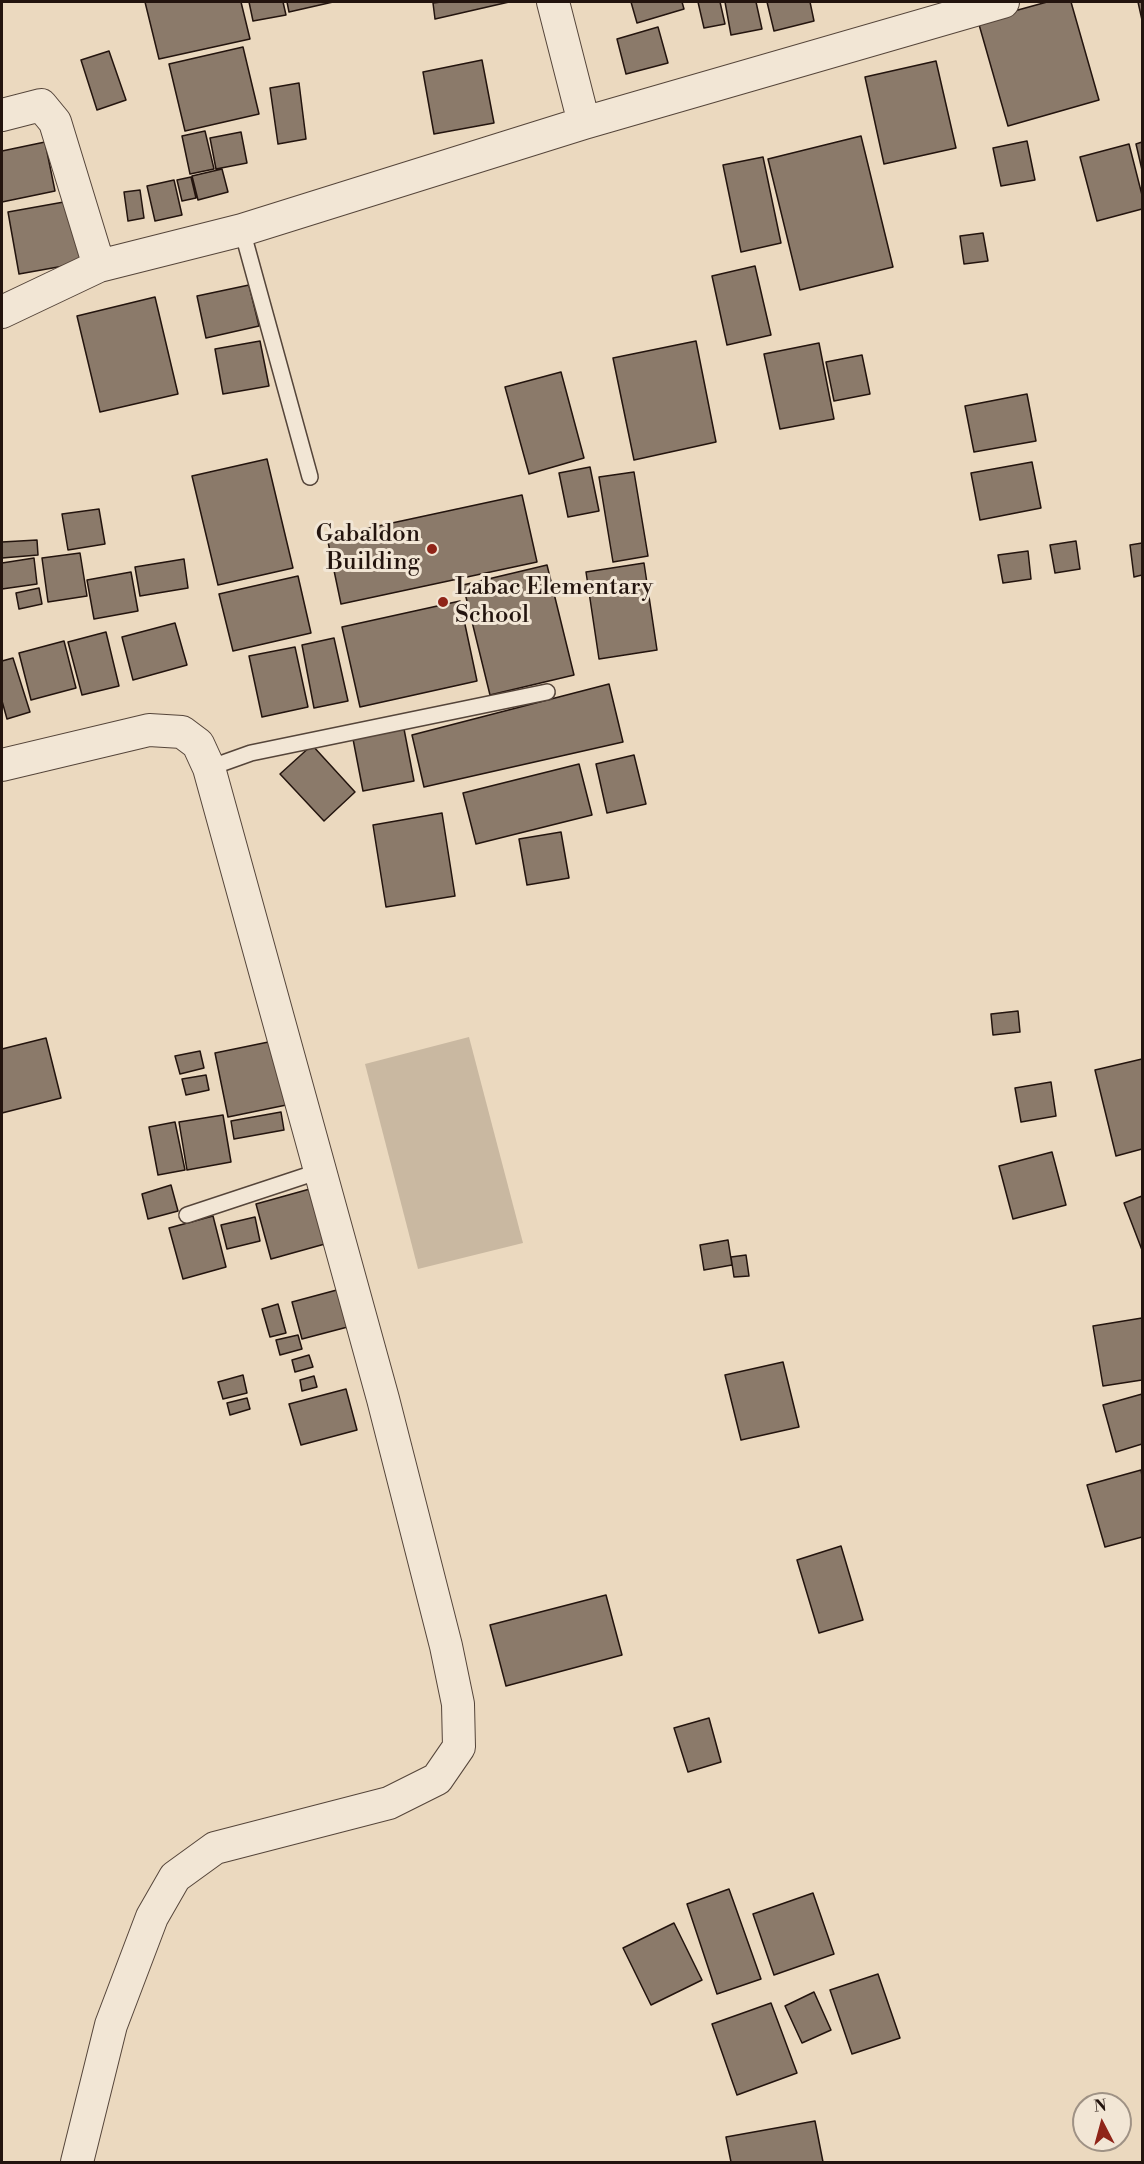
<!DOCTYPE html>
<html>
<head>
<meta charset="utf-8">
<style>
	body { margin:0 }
	#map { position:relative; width:1144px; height:2164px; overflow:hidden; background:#ebd9bf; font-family:"Libre Bodoni",serif }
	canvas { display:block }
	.frame { position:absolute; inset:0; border:3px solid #23140e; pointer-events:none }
	.north { position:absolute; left:1072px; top:2092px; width:60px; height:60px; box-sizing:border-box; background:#f2e6d5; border:2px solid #9f9285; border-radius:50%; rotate:354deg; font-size:16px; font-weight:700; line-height:24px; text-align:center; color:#23140e }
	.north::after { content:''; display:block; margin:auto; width:21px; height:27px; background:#8f2418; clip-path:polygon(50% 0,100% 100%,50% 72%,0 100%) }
</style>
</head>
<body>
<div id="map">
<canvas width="1144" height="2164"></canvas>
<div class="frame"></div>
<div class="north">N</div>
</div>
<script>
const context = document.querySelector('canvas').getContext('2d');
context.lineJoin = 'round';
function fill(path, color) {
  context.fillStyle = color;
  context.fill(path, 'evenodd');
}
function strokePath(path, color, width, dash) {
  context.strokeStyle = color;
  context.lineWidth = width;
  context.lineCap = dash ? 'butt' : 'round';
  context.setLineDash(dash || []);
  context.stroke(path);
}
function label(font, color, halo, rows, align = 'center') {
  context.font = font + ' "Libre Bodoni",serif';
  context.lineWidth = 6;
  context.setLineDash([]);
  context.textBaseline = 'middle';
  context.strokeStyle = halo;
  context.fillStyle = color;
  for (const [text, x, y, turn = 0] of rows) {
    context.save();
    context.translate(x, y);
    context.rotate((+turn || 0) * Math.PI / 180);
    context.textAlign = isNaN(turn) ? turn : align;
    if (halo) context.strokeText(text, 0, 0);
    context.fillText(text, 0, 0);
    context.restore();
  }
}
fill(new Path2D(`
	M 469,1037 L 523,1243 L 418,1269 L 365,1064 Z`), '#c9b8a1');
const building = new Path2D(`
	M 145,2 L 241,2 L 250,39 L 159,59 Z
	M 249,2 L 283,2 L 286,15 L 253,21 Z
	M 287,2 L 333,2 L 289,12 Z
	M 441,2 L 509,2 L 435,19 L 433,3 Z
	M 631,2 L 682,2 L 684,9 L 637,23 Z
	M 698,2 L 720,2 L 725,24 L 704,28 Z
	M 725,2 L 756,2 L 762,29 L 731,35 Z
	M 767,2 L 810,2 L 814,21 L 774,31 Z
	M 1047,2 L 1071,2 L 1099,100 L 1008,126 L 978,21 Z
	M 1138,2 L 1142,2 L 1142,20 Z
	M 658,27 L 668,63 L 626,74 L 617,39 Z
	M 243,47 L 259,114 L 185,131 L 169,64 Z
	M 109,51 L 126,100 L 97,110 L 81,60 Z
	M 482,60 L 494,123 L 434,134 L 423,72 Z
	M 936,61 L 956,148 L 884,164 L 865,77 Z
	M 299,83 L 306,139 L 278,144 L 270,88 Z
	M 205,131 L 214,169 L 190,174 L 182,136 Z
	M 241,132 L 247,163 L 216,169 L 210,138 Z
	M 861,136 L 893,267 L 800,290 L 768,159 Z
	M 1027,141 L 1035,180 L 1001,186 L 993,148 Z
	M 45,142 L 55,191 L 2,202 L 2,151 Z
	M 1142,142 L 1142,170 L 1136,144 Z
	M 1129,144 L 1142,195 L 1142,209 L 1097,221 L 1080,157 Z
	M 763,157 L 781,243 L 741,252 L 723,165 Z
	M 222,169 L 228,192 L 198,200 L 192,176 Z
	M 191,177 L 196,198 L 182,201 L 177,180 Z
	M 174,180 L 182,215 L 155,221 L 147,186 Z
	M 140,190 L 144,218 L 128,221 L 124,192 Z
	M 75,200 L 86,262 L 19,274 L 8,212 Z
	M 983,233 L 988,261 L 964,264 L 960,236 Z
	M 755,266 L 771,335 L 727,345 L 712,276 Z
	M 249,285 L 259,326 L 206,338 L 197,296 Z
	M 155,297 L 178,394 L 100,412 L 77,316 Z
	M 260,341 L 269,386 L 223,394 L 215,349 Z
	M 696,341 L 716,442 L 634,460 L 613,358 Z
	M 819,343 L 834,419 L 780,429 L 764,354 Z
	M 862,355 L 870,394 L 834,401 L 826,362 Z
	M 561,372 L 584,458 L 529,474 L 505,387 Z
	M 1027,394 L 1036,441 L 974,452 L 965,406 Z
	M 267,459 L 293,568 L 218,585 L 192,476 Z
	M 1032,462 L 1041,508 L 980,520 L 971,473 Z
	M 590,467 L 599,511 L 568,517 L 559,473 Z
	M 634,472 L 648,556 L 613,562 L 599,477 Z
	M 522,495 L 537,562 L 341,604 L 327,537 Z
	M 99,509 L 105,544 L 68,550 L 62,514 Z
	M 37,540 L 38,555 L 2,558 L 2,542 Z
	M 1076,541 L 1080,569 L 1055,573 L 1050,545 Z
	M 1142,543 L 1142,575 L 1134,577 L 1130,545 Z
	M 1028,551 L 1031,579 L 1003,583 L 998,555 Z
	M 80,553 L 87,596 L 48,602 L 42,558 Z
	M 34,558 L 37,584 L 2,589 L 2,563 Z
	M 184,559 L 188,588 L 140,596 L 135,567 Z
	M 644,563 L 657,650 L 599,659 L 586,572 Z
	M 547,565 L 574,675 L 490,695 L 463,585 Z
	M 131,572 L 138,611 L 94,619 L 87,580 Z
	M 298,576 L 311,633 L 233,651 L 219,594 Z
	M 39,588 L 42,604 L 19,609 L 16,593 Z
	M 460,601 L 477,681 L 360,707 L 342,627 Z
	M 175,623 L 187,665 L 133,680 L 122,637 Z
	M 106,632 L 119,686 L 82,695 L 68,642 Z
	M 334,638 L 348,701 L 314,708 L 302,645 Z
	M 64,641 L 76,688 L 31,700 L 19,653 Z
	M 295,647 L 308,707 L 262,717 L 249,656 Z
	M 13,658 L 30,712 L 7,719 L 2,701 L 2,661 Z
	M 609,684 L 623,742 L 424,787 L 412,735 Z
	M 404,729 L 414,781 L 363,791 L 353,739 Z
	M 312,745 L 355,792 L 324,821 L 280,774 Z
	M 634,755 L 646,804 L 607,813 L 596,764 Z
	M 579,764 L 592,815 L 476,844 L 463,793 Z
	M 442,813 L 455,896 L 386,907 L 373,825 Z
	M 561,832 L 569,878 L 527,885 L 519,839 Z
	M 1018,1011 L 1020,1032 L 993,1035 L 991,1014 Z
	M 46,1038 L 61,1098 L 2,1113 L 2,1049 Z
	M 283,1039 L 296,1103 L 228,1117 L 215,1053 Z
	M 200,1051 L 204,1068 L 180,1074 L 175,1056 Z
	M 1142,1059 L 1142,1149 L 1116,1156 L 1095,1070 Z
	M 206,1075 L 209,1090 L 186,1095 L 182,1079 Z
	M 1051,1082 L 1056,1116 L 1021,1122 L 1015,1088 Z
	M 281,1112 L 284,1130 L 234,1139 L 231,1121 Z
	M 223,1115 L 231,1162 L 187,1170 L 179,1122 Z
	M 175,1122 L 185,1170 L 158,1175 L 149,1127 Z
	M 1052,1152 L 1066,1205 L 1013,1219 L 999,1166 Z
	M 171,1185 L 178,1211 L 148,1219 L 142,1194 Z
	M 317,1187 L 332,1242 L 271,1259 L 256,1204 Z
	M 1142,1196 L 1142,1250 L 1124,1203 Z
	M 213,1216 L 226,1267 L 183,1279 L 169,1228 Z
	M 255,1217 L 260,1241 L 227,1249 L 221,1225 Z
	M 728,1240 L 732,1265 L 704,1270 L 700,1245 Z
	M 746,1255 L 749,1276 L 734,1277 L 731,1257 Z
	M 348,1287 L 359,1324 L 302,1339 L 292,1302 Z
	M 278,1304 L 286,1333 L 270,1337 L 262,1309 Z
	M 1142,1318 L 1142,1380 L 1103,1386 L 1093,1326 Z
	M 298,1335 L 302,1349 L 280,1355 L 276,1340 Z
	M 309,1355 L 313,1367 L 295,1372 L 292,1360 Z
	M 783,1362 L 799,1427 L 741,1440 L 725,1375 Z
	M 243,1375 L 247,1393 L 223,1399 L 218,1382 Z
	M 314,1376 L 317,1387 L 302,1391 L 300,1380 Z
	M 346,1389 L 357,1430 L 301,1445 L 289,1404 Z
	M 1142,1394 L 1142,1444 L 1116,1452 L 1103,1405 Z
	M 247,1398 L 250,1409 L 230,1415 L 227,1403 Z
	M 1141,1470 L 1142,1476 L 1142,1537 L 1105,1547 L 1087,1485 Z
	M 841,1546 L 863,1620 L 819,1633 L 797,1560 Z
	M 606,1595 L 622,1655 L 506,1686 L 490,1625 Z
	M 709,1718 L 721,1762 L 688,1772 L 674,1728 Z
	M 729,1889 L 761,1979 L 717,1994 L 687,1904 Z
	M 813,1893 L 834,1954 L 774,1975 L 753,1914 Z
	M 674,1923 L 702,1980 L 651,2005 L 623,1948 Z
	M 878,1974 L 900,2038 L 852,2054 L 830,1990 Z
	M 814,1992 L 831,2030 L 802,2043 L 785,2006 Z
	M 771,2003 L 797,2073 L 737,2095 L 712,2024 Z
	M 815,2121 L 823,2162 L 731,2162 L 726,2137 Z`);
fill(building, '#8b7a6a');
strokePath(building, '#23140e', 1.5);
const service = new Path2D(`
	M 242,230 L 310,477
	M 209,768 L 251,753 L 547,692
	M 187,1215 L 320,1171`);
const minor = new Path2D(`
	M 553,2 L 584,123
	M 2,115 L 41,105 L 55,122 L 99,266
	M 2,312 L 99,266 L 242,230 L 584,123 L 1003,2
	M 2,765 L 149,730 L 182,732 L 198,744 L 209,768 L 383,1399 L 446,1646 L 458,1704 L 459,1747 L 437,1779 L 389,1803 L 215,1848 L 175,1877 L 152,1917 L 111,2025 L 77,2162`);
strokePath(service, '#55453a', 18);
strokePath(minor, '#55453a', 34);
strokePath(service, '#f2e6d5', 15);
strokePath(minor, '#f2e6d5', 32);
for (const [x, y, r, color] of [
	[432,549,6,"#8f2418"],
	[443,602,6,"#8f2418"]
]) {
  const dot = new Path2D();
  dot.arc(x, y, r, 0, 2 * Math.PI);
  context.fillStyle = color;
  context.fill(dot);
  strokePath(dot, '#f2e6d5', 2);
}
label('24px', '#23140e', '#f2e6d5', [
	["Gabaldon",420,535],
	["Building",420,563],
	["Labac Elementary",455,588,"left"],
	["School",455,616,"left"]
], 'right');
</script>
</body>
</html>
